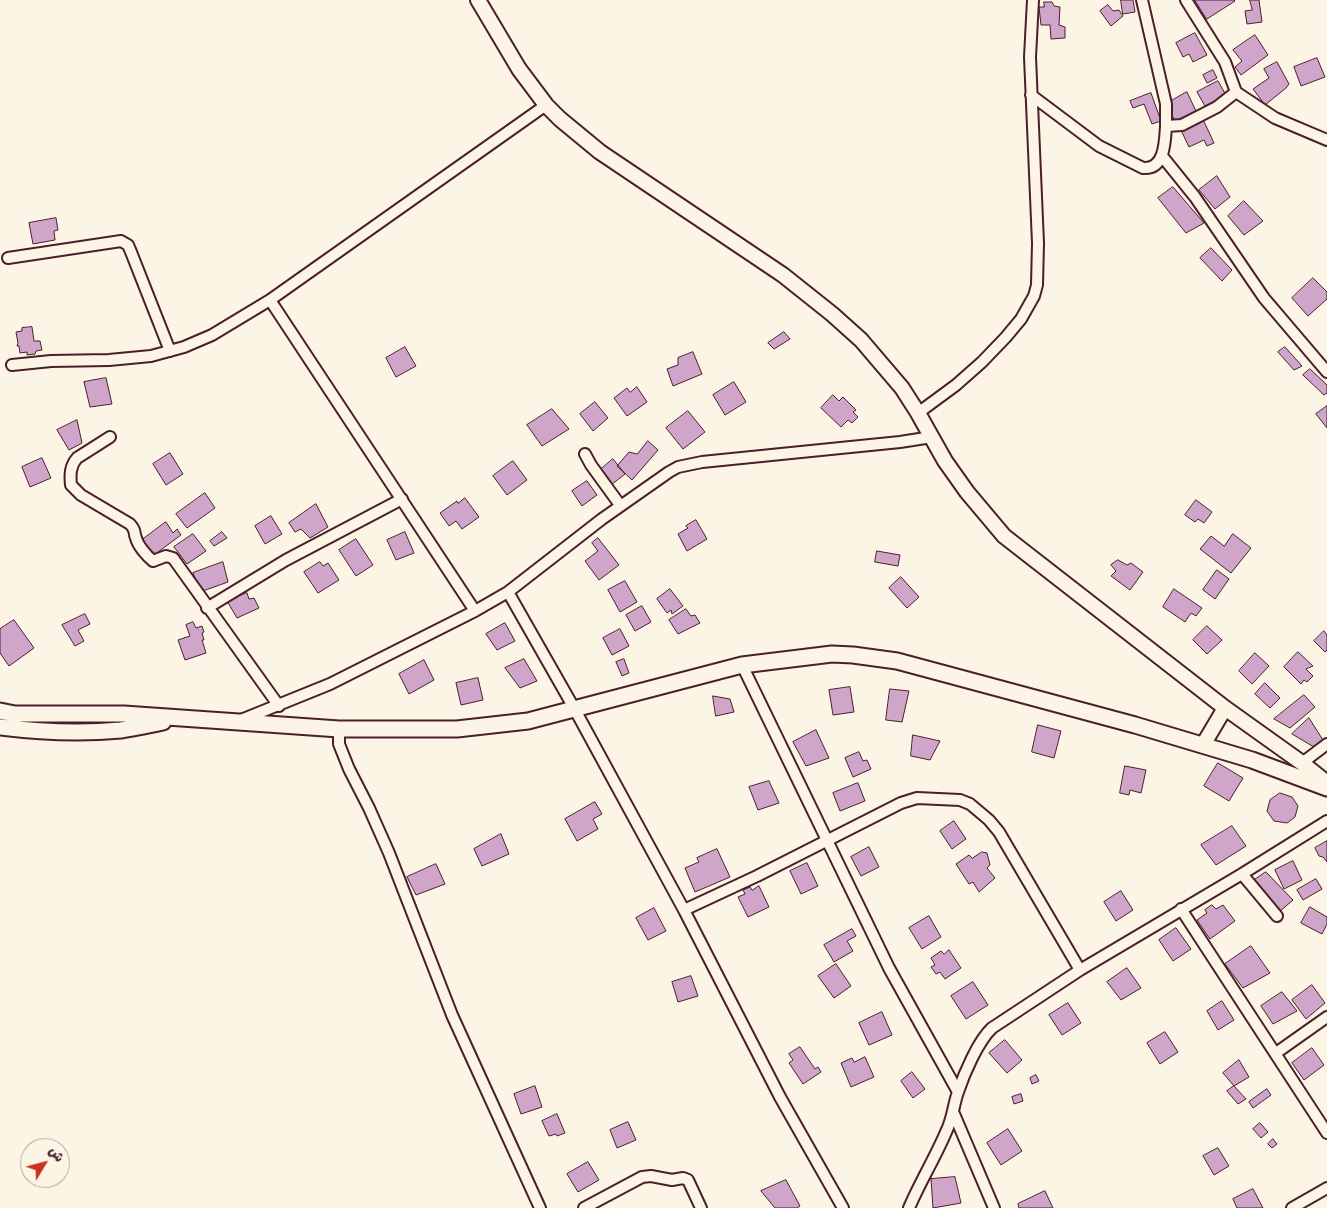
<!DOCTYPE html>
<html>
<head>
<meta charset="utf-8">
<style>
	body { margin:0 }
	#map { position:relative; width:1327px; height:1208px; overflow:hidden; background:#fcf5e5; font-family:"Comic Neue","Playpen Sans Arabic",sans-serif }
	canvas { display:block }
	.north { position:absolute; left:20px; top:1138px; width:50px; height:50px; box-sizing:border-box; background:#fcf5e5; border:1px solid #b59f9b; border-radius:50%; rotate:53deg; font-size:14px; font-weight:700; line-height:20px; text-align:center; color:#4a1f2b }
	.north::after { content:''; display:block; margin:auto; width:18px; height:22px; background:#c8321e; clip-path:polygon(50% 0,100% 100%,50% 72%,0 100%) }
</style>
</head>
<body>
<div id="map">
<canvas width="1327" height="1208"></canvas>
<div class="north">ش</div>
</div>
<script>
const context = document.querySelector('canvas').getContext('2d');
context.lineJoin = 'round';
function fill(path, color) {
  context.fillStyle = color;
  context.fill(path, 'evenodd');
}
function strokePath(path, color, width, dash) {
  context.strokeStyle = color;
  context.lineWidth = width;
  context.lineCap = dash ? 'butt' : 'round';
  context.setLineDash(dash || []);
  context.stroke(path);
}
const building = new Path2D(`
	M 1121,0 L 1133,0 L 1135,12 L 1123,14 Z
	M 1195,0 L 1234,0 L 1235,1 L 1207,19 Z
	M 1250,0 L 1259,0 L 1262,22 L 1247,24 L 1245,11 L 1252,10 Z
	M 1044,2 L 1052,2 L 1054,6 L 1060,7 L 1059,25 L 1065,27 L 1065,38 L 1051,39 L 1050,25 L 1041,25 L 1039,7 L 1044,7 Z
	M 1108,5 L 1113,11 L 1119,10 L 1123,16 L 1111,26 L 1100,11 Z
	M 1195,33 L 1207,55 L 1193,62 L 1189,54 L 1183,57 L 1176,43 Z
	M 1255,35 L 1268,55 L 1241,75 L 1235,67 L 1242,61 L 1233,50 Z
	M 1317,58 L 1325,77 L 1301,86 L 1294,67 Z
	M 1277,62 L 1289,84 L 1286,88 L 1265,105 L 1253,89 L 1269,78 L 1264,69 Z
	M 1213,70 L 1217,78 L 1207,83 L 1203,75 Z
	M 1218,81 L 1226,95 L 1205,106 L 1197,92 Z
	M 1187,92 L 1196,111 L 1175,121 L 1166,104 Z
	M 1151,93 L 1161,121 L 1152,124 L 1144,104 L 1133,108 L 1130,101 Z
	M 1201,115 L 1214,143 L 1207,146 L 1204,140 L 1189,147 L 1179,126 Z
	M 1217,176 L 1230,197 L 1215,209 L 1199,190 Z
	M 1173,187 L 1204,223 L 1186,233 L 1158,198 Z
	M 1244,201 L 1263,221 L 1244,235 L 1228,216 Z
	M 56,218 L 58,230 L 54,231 L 55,240 L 33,244 L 29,223 Z
	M 1211,248 L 1232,270 L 1222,281 L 1200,258 Z
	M 1313,278 L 1327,292 L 1327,299 L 1308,316 L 1292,298 Z
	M 32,327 L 34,341 L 40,341 L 42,350 L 36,351 L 35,354 L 27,355 L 27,352 L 20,353 L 19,346 L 17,346 L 18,343 L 16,332 L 22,331 L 22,328 Z
	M 784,332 L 790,339 L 774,349 L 768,343 Z
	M 405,347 L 416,366 L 396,377 L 386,358 Z
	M 1285,347 L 1302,366 L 1294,370 L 1278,352 Z
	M 693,352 L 702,374 L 673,386 L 667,369 L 678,365 L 678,358 Z
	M 1310,369 L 1327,385 L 1327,393 L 1324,395 L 1303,375 Z
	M 106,378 L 112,404 L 90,407 L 84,382 Z
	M 734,382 L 746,402 L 725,415 L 713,395 Z
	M 637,387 L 647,402 L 627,416 L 614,398 L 627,388 L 630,392 Z
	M 833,395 L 839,401 L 843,397 L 856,410 L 853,412 L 858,417 L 852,423 L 848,420 L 841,427 L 821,408 Z
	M 595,402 L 608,418 L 593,431 L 580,414 Z
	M 1327,406 L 1327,428 L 1316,414 Z
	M 552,409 L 569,429 L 542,446 L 527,425 Z
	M 688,411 L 705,432 L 683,449 L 666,428 Z
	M 77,420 L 82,443 L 69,450 L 57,430 Z
	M 648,441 L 658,450 L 632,480 L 617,466 L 629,452 L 637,454 Z
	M 170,453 L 183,474 L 166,485 L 153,464 Z
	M 42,458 L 51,478 L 30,487 L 22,467 Z
	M 613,459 L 625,474 L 611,485 L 599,471 Z
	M 513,461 L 527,480 L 507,495 L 493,476 Z
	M 587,481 L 597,495 L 582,506 L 572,491 Z
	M 205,493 L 215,508 L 187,528 L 176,514 Z
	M 465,498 L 479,517 L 462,529 L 456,521 L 449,526 L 440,513 L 457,501 L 458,503 Z
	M 1196,500 L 1212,512 L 1204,523 L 1198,519 L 1195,522 L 1185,515 Z
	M 316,504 L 328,527 L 310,538 L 301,529 L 295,532 L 289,523 Z
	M 271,516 L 282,534 L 265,544 L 255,526 Z
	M 696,520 L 707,539 L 687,551 L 678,534 L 688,528 L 686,526 Z
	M 166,522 L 173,533 L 177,529 L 181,535 L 154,555 L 142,540 Z
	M 222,532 L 227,538 L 214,546 L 210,541 Z
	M 405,532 L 414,553 L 396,560 L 387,540 Z
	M 193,534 L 206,551 L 187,564 L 174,547 Z
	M 1233,534 L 1251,548 L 1231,573 L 1200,549 L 1211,536 L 1224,546 Z
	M 598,538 L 619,565 L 599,580 L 585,561 L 598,551 L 592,543 Z
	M 356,539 L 373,565 L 356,576 L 339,550 Z
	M 877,551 L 900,555 L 898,566 L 875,562 Z
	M 1118,560 L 1127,565 L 1131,563 L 1143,572 L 1130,590 L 1111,576 L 1116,571 L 1111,565 Z
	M 223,562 L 228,582 L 200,592 L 193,573 Z
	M 320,562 L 323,566 L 328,563 L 339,580 L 318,593 L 304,572 Z
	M 1217,570 L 1229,579 L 1215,599 L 1203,590 Z
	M 901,577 L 919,597 L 907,608 L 889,588 Z
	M 625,581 L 637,602 L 620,612 L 608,590 Z
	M 670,589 L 683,606 L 672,614 L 671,610 L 667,613 L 657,599 Z
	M 1174,589 L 1202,608 L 1196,616 L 1191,613 L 1185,622 L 1163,607 Z
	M 247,593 L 249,599 L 254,598 L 259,608 L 237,618 L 227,601 Z
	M 642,606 L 651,622 L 635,631 L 626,615 Z
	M 686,609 L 691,616 L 695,615 L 700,623 L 678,634 L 669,620 Z
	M 85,614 L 90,624 L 78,630 L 84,641 L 75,646 L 62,625 Z
	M 14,620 L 34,648 L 9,666 L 0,653 L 0,629 Z
	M 193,622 L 196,628 L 202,626 L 204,632 L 202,633 L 204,640 L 202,640 L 206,653 L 185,660 L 178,640 L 190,636 L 186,625 Z
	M 505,623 L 515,641 L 497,650 L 486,634 Z
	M 1207,626 L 1222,640 L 1207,654 L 1193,640 Z
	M 620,629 L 629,646 L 612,655 L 603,638 Z
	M 1324,631 L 1327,635 L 1327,650 L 1325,652 L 1314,641 Z
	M 1298,652 L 1313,666 L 1306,669 L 1313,676 L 1307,682 L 1304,680 L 1301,684 L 1284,667 Z
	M 1255,653 L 1269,666 L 1252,684 L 1239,671 Z
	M 524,659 L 537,681 L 520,688 L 505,668 Z
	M 624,659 L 629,673 L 622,676 L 616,662 Z
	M 424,660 L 434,680 L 409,694 L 399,674 Z
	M 478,678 L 483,700 L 461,705 L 456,683 Z
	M 1265,683 L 1280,698 L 1270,708 L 1255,694 Z
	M 850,687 L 854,712 L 833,715 L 829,690 Z
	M 890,689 L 909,691 L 902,722 L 886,720 Z
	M 1304,695 L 1315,707 L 1290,728 L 1274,719 Z
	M 713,696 L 730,699 L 734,712 L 716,716 Z
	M 1309,718 L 1323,740 L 1314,747 L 1292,734 Z
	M 1038,725 L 1061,731 L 1054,758 L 1032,752 Z
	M 816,730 L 829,758 L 806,766 L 793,742 Z
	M 913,735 L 940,741 L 930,760 L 911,756 Z
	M 859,752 L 863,761 L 867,760 L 871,769 L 853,777 L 845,758 Z
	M 1218,763 L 1243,778 L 1229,801 L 1204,786 Z
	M 1125,766 L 1146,770 L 1141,793 L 1130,790 L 1129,795 L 1120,793 Z
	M 769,781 L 779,803 L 758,810 L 749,787 Z
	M 858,783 L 865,801 L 840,811 L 833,793 Z
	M 1280,793 L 1292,797 L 1298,806 L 1295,817 L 1287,823 L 1274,821 L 1267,811 L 1270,800 Z
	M 595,802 L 602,814 L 593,819 L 598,829 L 577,841 L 565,819 Z
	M 954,821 L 966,839 L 952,849 L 940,831 Z
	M 1232,826 L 1246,846 L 1216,865 L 1201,845 Z
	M 501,834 L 509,854 L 482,866 L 474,849 Z
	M 1327,841 L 1327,862 L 1323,857 L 1319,856 L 1315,848 Z
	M 869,847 L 879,867 L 861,876 L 851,857 Z
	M 717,849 L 730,877 L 695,892 L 685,868 L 699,862 L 697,858 Z
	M 982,852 L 987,853 L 990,865 L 987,868 L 995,878 L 979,892 L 973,882 L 969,884 L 956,864 L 969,855 L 972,858 Z
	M 1293,861 L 1302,880 L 1284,889 L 1275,870 Z
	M 807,863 L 818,886 L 801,894 L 790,871 Z
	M 436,864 L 445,884 L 416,895 L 407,877 Z
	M 1266,872 L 1293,900 L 1279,912 L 1253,881 Z
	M 1316,879 L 1322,889 L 1303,900 L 1297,890 Z
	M 759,886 L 769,907 L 748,917 L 738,897 L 745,894 L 743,890 L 750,887 L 752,890 Z
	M 1121,891 L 1133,910 L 1116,921 L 1104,902 Z
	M 1212,905 L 1216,909 L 1223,905 L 1235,921 L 1210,939 L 1197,920 L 1207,913 L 1205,910 Z
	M 1310,907 L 1327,917 L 1327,924 L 1322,934 L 1301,923 Z
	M 654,908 L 666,931 L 648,940 L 636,918 Z
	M 929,916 L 941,937 L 922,949 L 909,928 Z
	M 1176,928 L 1191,949 L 1173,961 L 1159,940 Z
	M 852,929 L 856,936 L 847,941 L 853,951 L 834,962 L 824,945 Z
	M 1251,946 L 1270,973 L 1243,988 L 1225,964 Z
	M 949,950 L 961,968 L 945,979 L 940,972 L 936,974 L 931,967 L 935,965 L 931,958 L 941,951 L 944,954 Z
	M 836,964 L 851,986 L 834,998 L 818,976 Z
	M 1127,968 L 1141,988 L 1121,1000 L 1107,982 Z
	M 691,976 L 698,996 L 678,1002 L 672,982 Z
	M 973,982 L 988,1005 L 966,1019 L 951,996 Z
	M 1312,985 L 1325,1003 L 1306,1019 L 1292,1000 Z
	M 1282,992 L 1297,1011 L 1273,1024 L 1261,1006 Z
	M 1222,1001 L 1234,1020 L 1218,1030 L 1207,1011 Z
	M 1068,1003 L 1081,1023 L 1062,1035 L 1049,1015 Z
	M 882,1012 L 892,1035 L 869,1045 L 859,1023 Z
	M 1165,1032 L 1178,1052 L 1160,1064 L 1147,1043 Z
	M 1005,1040 L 1022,1060 L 1007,1073 L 989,1053 Z
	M 800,1047 L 815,1069 L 818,1067 L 821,1072 L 803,1084 L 789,1063 L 793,1060 L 789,1054 Z
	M 1312,1048 L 1324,1065 L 1304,1080 L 1292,1063 Z
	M 865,1057 L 874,1077 L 851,1087 L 841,1063 L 852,1058 L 854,1062 Z
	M 1239,1060 L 1249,1077 L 1234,1086 L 1223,1073 Z
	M 912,1072 L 925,1089 L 913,1098 L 901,1081 Z
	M 1036,1075 L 1039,1081 L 1032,1084 L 1030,1078 Z
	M 535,1086 L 542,1107 L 521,1114 L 514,1094 Z
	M 1234,1086 L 1246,1099 L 1238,1104 L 1227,1091 Z
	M 1267,1089 L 1271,1095 L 1253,1108 L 1249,1102 Z
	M 1021,1094 L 1023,1101 L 1014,1104 L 1012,1097 Z
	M 557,1114 L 565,1133 L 557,1136 L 556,1134 L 549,1136 L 542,1121 Z
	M 628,1122 L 636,1140 L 617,1148 L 610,1130 Z
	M 1260,1123 L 1268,1132 L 1261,1138 L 1253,1129 Z
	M 1008,1129 L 1022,1151 L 1001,1165 L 987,1143 Z
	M 1273,1139 L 1277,1144 L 1272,1148 L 1268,1144 Z
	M 1218,1148 L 1229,1166 L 1214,1175 L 1203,1156 Z
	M 588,1162 L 599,1180 L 578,1192 L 567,1174 Z
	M 955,1177 L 961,1203 L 933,1208 L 931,1179 Z
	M 786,1180 L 800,1206 L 797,1208 L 775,1208 L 761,1191 Z
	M 1253,1189 L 1263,1208 L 1237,1208 L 1233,1199 Z
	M 1045,1191 L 1053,1208 L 1019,1208 L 1018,1204 Z`);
fill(building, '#cfa5ca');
strokePath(building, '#4a1f2b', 1);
const minor = new Path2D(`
	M 1142,0 L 1166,104 L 1166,126
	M 1186,0 L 1225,62 L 1236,92 L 1275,118 L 1327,140
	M 1031,95 L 1099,146 L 1143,168 C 1165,170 1165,141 1166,126 L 1182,125 L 1217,107 L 1236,92
	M 1162,156 L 1195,197 L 1264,298 L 1327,372
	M 8,258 L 121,241 L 128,245 L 131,252 L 170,351
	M 270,300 L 475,611
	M 12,365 L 51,361 L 109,360 L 151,356 L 184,347 L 212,335 L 270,300 L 546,105
	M 918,413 L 956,385 L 982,362 L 1006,337 L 1021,319 L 1034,296 L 1037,285 L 1038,243 L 1030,57 L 1033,0
	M 110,437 L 77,458 C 70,466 70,475 71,485 L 81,495 L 130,524 C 137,532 133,531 136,538 C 138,546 147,556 153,561 L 166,556 L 173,558 L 279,706
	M 585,454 L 591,465 L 620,505
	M 508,592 L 574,708 L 684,910 L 780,1097 L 843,1208
	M 207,608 L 286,560 L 402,499
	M 742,665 L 889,968 L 958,1092
	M 241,720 L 330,684 L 475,611 L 508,592 L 602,519 L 669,472 L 678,467 L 702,462 L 900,442 L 932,437
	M 339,729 L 339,744 L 349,769 L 369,808 L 389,853 L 452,1015 L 540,1208
	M 1302,763 L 1327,744
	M 1242,874 L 1277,916
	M 1181,909 L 1327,1133
	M 684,910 L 757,876 L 901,803 L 917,798 L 960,800 L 970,804 L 989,820 L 999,832 L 1080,970
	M 1276,1053 L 1327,1017
	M 954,1114 L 994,1208
	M 584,1208 L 642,1177 L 651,1176 L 672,1180 L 683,1178 L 688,1180 L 701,1208
	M 909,1208 C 920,1182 935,1158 946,1132 C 953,1118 953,1106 958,1092 C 964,1074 978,1041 992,1028 L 1080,970 L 1242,874 L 1327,821
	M 1292,1208 L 1327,1188`);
const tertiary = new Path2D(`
	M 478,0 L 519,69 L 546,105 L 560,119 L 600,152 L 783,275 L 832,314 L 861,340 L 902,388 L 918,413 L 945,461 L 967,492 L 1004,536 L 1225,708 L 1302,763 L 1327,783
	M 1203,745 L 1225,708`);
const secondary = new Path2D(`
	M 0,711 L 15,714 L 124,714 L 339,729 L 457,729 L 528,721 L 742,665 L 832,654 L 853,655 L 897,661 L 1135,725 L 1252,760 L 1327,788
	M 0,727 C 40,732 80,734 121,730 C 135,728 149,725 163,722`);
strokePath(minor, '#4a1f2b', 14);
strokePath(tertiary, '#4a1f2b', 18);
strokePath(secondary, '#4a1f2b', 19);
strokePath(minor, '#fcf5e5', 10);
strokePath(tertiary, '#fcf5e5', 14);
strokePath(secondary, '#fcf5e5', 15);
</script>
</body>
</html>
